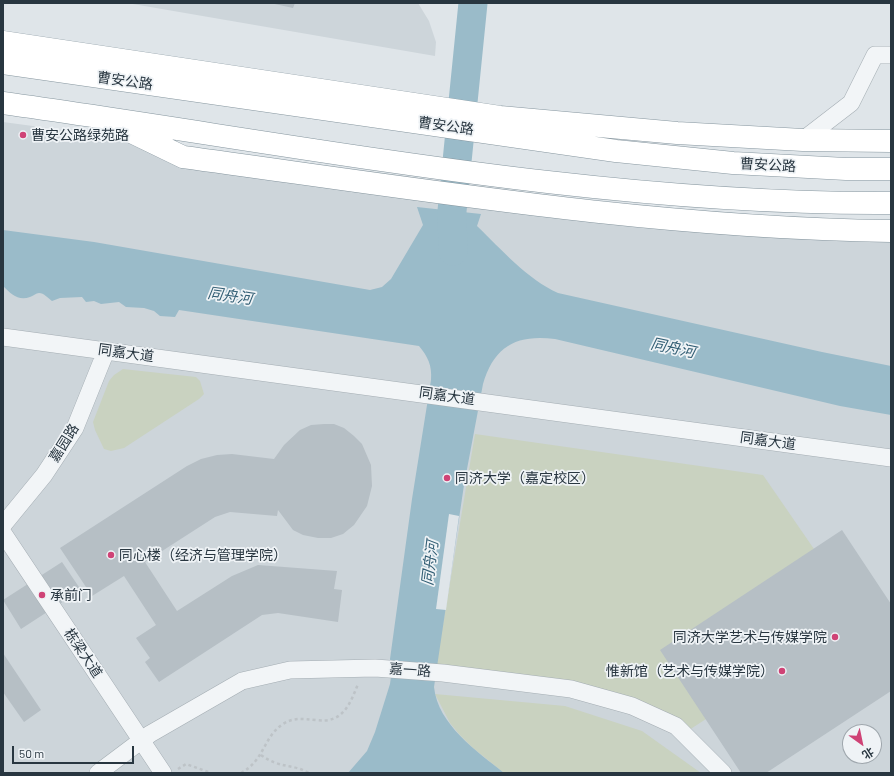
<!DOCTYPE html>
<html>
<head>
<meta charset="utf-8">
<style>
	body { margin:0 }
	#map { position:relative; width:894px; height:776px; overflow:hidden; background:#dfe5e9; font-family:Barlow,"Noto Sans SC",sans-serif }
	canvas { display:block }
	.frame { position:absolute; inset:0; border:4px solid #283640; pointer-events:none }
	.north { position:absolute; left:842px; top:724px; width:40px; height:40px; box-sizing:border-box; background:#eff3f6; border:1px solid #9fa7ad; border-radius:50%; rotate:147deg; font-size:11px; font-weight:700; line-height:16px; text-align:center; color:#283640 }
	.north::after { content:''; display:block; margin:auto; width:14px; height:18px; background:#cf4376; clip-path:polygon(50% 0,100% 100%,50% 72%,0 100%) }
	.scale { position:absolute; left:12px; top:746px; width:122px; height:18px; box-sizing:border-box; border:2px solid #283640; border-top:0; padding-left:5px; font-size:12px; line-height:14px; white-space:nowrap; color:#283640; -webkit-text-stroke:3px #eff3f6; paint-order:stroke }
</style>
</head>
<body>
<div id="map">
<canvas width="894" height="776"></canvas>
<div class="frame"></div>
<div class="north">北</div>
<div class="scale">50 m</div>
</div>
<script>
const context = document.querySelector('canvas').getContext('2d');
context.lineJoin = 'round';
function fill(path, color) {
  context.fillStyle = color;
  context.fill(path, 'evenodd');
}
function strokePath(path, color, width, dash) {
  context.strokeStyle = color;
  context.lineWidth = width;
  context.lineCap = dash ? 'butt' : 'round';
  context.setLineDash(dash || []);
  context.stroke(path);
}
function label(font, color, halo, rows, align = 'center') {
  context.font = font + ' Barlow,"Noto Sans SC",sans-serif';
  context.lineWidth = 3.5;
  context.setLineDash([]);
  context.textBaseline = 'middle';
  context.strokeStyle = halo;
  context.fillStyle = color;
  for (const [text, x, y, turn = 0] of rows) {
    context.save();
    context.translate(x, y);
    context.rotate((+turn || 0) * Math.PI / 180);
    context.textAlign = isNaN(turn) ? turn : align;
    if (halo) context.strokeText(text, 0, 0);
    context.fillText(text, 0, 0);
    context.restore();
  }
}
fill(new Path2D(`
	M 127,3 L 418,3 L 429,21 L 436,42 L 435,56 Z
	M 3,122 L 599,202 L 860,223 L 891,223 L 891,773 L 3,773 ZM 850,732 L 874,732 L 874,756 L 850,756 Z`), '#cdd5da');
fill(new Path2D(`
	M 123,369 L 196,377 L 200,381 L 204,394 L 199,399 L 124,448 L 111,451 L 104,449 L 95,430 L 93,422 L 109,381 L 114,375 Z
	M 475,434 L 763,475 L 814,549 L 706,719 L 686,732 L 659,712 L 435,672 Z
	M 435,694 L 565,706 L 642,731 L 701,773 L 504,773 L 473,748 L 459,734 L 450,723 Z`), '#c9d2c0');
fill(new Path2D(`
	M 417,207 L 481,214 L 477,226 C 502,250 527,279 558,293 L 822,352 L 891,366 L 891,415 L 840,406 L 555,339 C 517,334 494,346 483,384 L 464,485 L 434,687 C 438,725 477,751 504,773 L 348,773 L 367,751 L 375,732 L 390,684 L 392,669 L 390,659 L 412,499 L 431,380 C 432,365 428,357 419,346 L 179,310 L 175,317 L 160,316 L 154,311 L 144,308 L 126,307 L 119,302 L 101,304 L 94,301 L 86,302 L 82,297 L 60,298 L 52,301 C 48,298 44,293 39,293 C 36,293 33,296 30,297 C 18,301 11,294 3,286 L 3,230 L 94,242 L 370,290 L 382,287 L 391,279 L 423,225 Z`), '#9abbc9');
fill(new Path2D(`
	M 449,514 L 459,516 L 446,610 L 436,609 Z`), '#dfe5e9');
strokePath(new Path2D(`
	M 453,251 L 452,211 L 473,3`), '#9abbc9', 29);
fill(new Path2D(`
	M 270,3 L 295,3 L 293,8 Z
	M 324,424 L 334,424 L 344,428 L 354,436 L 362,444 L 371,465 L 372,486 L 367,506 L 354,525 L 343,534 L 331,538 L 318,538 L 303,535 L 293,530 L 278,510 L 277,516 L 230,512 L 215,517 L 145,562 L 177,611 L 232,576 L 258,565 L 337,571 L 334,589 L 342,590 L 338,622 L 278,613 L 262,615 L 159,682 L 145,662 L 150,658 L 136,638 L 156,625 L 124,576 L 92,596 L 60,548 L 187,466 L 201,459 L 217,455 L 232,454 L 274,459 L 284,445 L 300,430 L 311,425 Z
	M 842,530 L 891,604 L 891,691 L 766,773 L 741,773 L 660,650 Z
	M 62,562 L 81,590 L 21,629 L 3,600 Z
	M 3,653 L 41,710 L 24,722 L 3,692 Z`), '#b6bfc5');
const minor = new Path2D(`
	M 803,140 L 851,103 L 875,55 L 891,55
	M 3,337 L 891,458
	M 3,525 L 44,475 L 75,428 L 106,351
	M 3,533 L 163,773
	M 98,773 L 150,734 L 242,681 L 290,670 L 375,668 L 443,673 L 571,689 L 632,706 L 676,726 L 723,773`);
const highway = new Path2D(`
	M 3,42 L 500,117 L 677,133 L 803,140 L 891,141
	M 3,63 L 616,151 L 733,163 L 846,169 L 891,169
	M 3,103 C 298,144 593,205 891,203
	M 119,126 L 183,157 C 418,189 654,228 891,231`);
strokePath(minor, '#a4adb3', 18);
strokePath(highway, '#86969f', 23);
strokePath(new Path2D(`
	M 261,755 C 280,769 291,763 309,773
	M 178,769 L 186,764 L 211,773
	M 241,773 C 265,760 263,737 283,724 C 294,717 303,719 316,720 C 343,724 350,704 358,684`), '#bdc3c7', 2.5, [3, 3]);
strokePath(minor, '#f2f5f7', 17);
strokePath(highway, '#fff', 22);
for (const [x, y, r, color] of [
	[23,135,4,"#cf4376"],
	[447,478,4,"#cf4376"],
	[111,555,4,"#cf4376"],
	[42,595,4,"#cf4376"],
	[835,637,4,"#cf4376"],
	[782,671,4,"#cf4376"]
]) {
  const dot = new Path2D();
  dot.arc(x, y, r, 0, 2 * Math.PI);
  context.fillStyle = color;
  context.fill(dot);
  strokePath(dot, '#eff3f6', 1.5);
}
label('14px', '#283640', '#eff3f6', [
	["曹安公路",125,81,8],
	["曹安公路",446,126,8],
	["曹安公路",768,165,3],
	["同嘉大道",126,353,8],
	["同嘉大道",447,396,8],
	["同嘉大道",768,441,8],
	["嘉园路",64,443,-58],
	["栋梁大道",83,653,56],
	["嘉一路",410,670,4]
]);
label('14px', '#283640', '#eff3f6', [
	["曹安公路绿苑路",31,135],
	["同济大学（嘉定校区）",455,478],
	["同心楼（经济与管理学院）",119,555],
	["承前门",50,595],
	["同济大学艺术与传媒学院",827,637,"right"],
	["惟新馆（艺术与传媒学院）",774,671,"right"]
], 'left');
label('italic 15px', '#325e74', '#eff3f6', [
	["同舟河",230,296,8],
	["同舟河",673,348,12],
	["同舟河",430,563,-83]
]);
</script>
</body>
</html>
